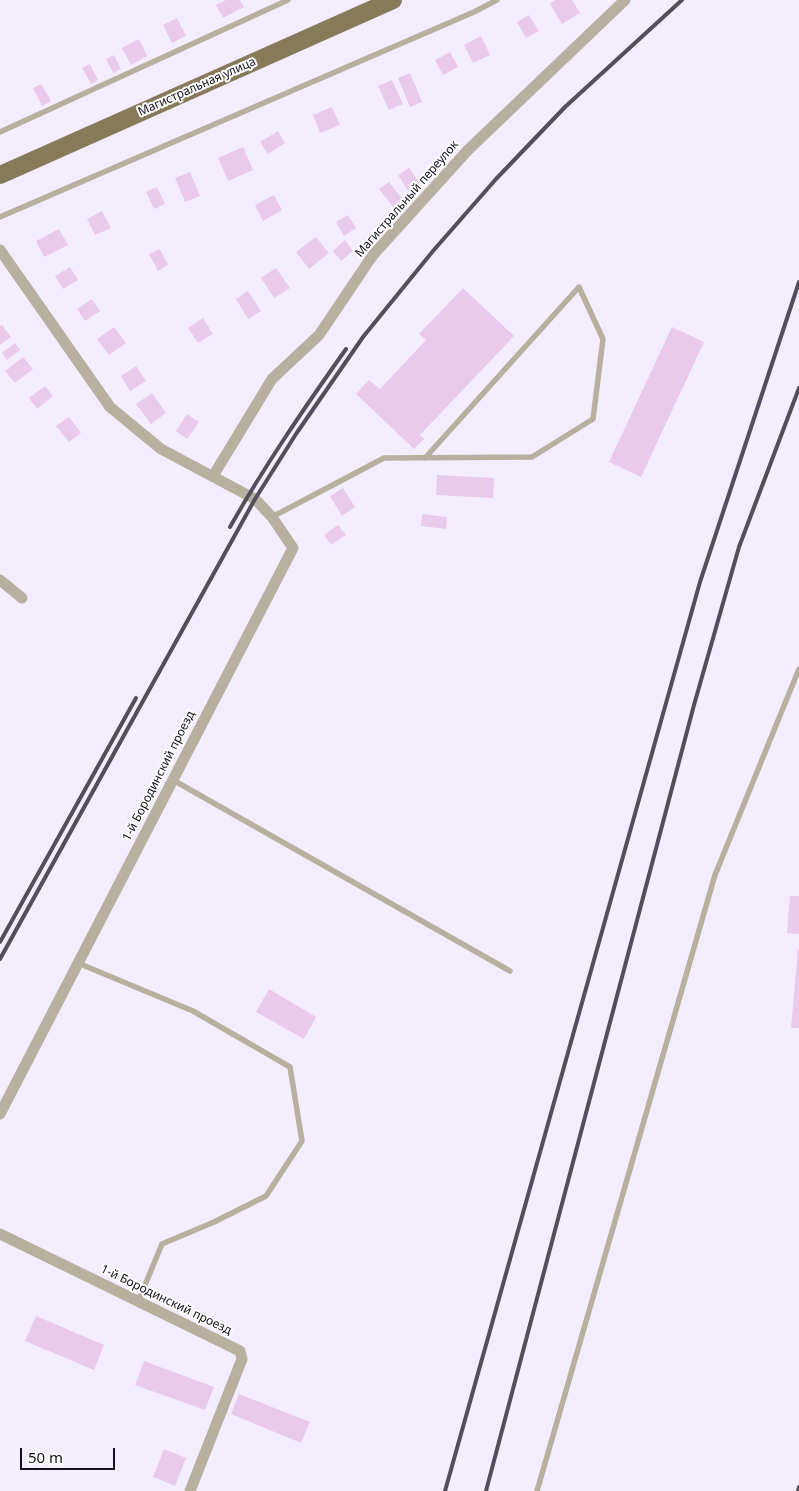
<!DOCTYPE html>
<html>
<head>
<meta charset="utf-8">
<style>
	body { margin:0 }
	#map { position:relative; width:799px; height:1491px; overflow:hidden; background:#f3edff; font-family:"Noto Sans",sans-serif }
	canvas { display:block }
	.scale { position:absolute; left:20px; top:1448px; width:95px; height:22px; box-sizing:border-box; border:2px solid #141119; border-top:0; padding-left:6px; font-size:15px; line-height:18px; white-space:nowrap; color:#141119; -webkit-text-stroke:4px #fefefe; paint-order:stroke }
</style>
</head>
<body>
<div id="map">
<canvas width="799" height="1491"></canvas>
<div class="scale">50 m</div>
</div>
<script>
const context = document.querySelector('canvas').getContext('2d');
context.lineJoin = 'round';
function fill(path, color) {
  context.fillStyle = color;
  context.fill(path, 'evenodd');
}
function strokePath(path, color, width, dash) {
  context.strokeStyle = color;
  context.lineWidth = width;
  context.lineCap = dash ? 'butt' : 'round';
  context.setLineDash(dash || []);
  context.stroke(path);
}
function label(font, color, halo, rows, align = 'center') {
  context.font = font + ' "Noto Sans",sans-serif';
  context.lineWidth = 4;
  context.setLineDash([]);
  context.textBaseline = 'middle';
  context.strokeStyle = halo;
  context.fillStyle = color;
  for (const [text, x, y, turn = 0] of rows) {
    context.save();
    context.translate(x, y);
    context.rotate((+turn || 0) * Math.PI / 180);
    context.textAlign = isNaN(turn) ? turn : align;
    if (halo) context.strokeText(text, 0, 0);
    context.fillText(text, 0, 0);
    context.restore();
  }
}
fill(new Path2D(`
	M 226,0 L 240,0 L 244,7 L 223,18 L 216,5 Z
	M 555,0 L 572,0 L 580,13 L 562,24 L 550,4 Z
	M 529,15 L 539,31 L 526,38 L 517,22 Z
	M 177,18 L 186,36 L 172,43 L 163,25 Z
	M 481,36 L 490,55 L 473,63 L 464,45 Z
	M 139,39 L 147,56 L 131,65 L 122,48 Z
	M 450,52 L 458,67 L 443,75 L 435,60 Z
	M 114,55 L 121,69 L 113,73 L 106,59 Z
	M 90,64 L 98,80 L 91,84 L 82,68 Z
	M 410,73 L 422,102 L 410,107 L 398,78 Z
	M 392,80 L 403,104 L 389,110 L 378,86 Z
	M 41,84 L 51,101 L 42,106 L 33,88 Z
	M 332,107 L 340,125 L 320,133 L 313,115 Z
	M 278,131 L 285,143 L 268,154 L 260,142 Z
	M 243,147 L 253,170 L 228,181 L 218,158 Z
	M 409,168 L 420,183 L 408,191 L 398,175 Z
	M 190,172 L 200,196 L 185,202 L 175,178 Z
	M 389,182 L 404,201 L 394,208 L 379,189 Z
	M 157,187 L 165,204 L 154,209 L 146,192 Z
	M 274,195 L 282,210 L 263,221 L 255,205 Z
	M 102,211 L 111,228 L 95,235 L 87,219 Z
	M 348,215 L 356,228 L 344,236 L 336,222 Z
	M 59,229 L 68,245 L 44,257 L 36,241 Z
	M 316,237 L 329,253 L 309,269 L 296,252 Z
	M 345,240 L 353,251 L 341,261 L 333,251 Z
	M 160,249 L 168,265 L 158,271 L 149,254 Z
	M 70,267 L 78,280 L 63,289 L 55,276 Z
	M 276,268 L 290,288 L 274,298 L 261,278 Z
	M 463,288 L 514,336 L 420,435 L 424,439 L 414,449 L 356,394 L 369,380 L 380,389 L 426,340 L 419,334 Z
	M 248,291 L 261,311 L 248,319 L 236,299 Z
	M 92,299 L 100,311 L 85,321 L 77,309 Z
	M 203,318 L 213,334 L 198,343 L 188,328 Z
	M 2,325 L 11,337 L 0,345 L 0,326 Z
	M 114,327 L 126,343 L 109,355 L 97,339 Z
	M 672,327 L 704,342 L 641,477 L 609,462 Z
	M 15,343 L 20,350 L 7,360 L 2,353 Z
	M 23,357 L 33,369 L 15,383 L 5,371 Z
	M 136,366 L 146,381 L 130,391 L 121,376 Z
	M 45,386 L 53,396 L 37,409 L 29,398 Z
	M 152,393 L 166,413 L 151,424 L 136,404 Z
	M 187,414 L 199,422 L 187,439 L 176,431 Z
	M 69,417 L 81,433 L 69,442 L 56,426 Z
	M 437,475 L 494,478 L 493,498 L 436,495 Z
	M 343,488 L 355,507 L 342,516 L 330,496 Z
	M 422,514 L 447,517 L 446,529 L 421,526 Z
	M 338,525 L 346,535 L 331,545 L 324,535 Z
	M 790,896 L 799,896 L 799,934 L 787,933 Z
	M 798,949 L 799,949 L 799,1028 L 791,1028 Z
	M 269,989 L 316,1017 L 304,1039 L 256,1012 Z
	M 36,1316 L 104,1345 L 94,1370 L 25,1341 Z
	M 144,1361 L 214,1387 L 205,1410 L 135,1385 Z
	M 239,1394 L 310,1422 L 301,1443 L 231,1414 Z
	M 164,1449 L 186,1458 L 175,1486 L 153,1477 Z`), '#e9caed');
strokePath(new Path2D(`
	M 0,132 L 288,0
	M 0,217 L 474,12 L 497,0
	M 272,517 L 384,458 L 532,457 L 593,419 L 603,339 L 579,287 L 425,458
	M 173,780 L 510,971
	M 78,963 L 193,1011 L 290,1067 L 302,1141 L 266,1196 L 214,1222 L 162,1244 L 138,1302
	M 537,1491 L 715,875 L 799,669`), '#b8b09e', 5.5);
strokePath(new Path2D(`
	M 0,250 L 110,407 L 161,449 L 255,499 L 272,517 L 293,548 L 0,1114
	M 213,476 L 272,379 L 319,335 L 373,255 L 468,150 L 625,0
	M 0,580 L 22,598
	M 0,1234 L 240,1351 L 242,1359 L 190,1491`), '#b8b09e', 11);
strokePath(new Path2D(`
	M 0,175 L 393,0`), '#877a59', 18);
strokePath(new Path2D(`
	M 230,527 C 265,465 305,407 346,349
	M 0,942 L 136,698
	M 0,959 L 255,499 L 296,434 L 363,337 L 433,251 L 496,179 L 565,107 L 682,0
	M 445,1491 L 700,582 L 799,282
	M 486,1491 L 694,705 L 739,547 L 799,388
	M 798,1491 L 799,1487`), '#534f5a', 4);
label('12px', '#141119', '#fefefe', [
	["Магистральная улица",197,87,-24],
	["Магистральный переулок",407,199,-49],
	["1-й Бородинский проезд",159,776,-63],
	["1-й Бородинский проезд",166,1300,26]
]);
</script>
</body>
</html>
